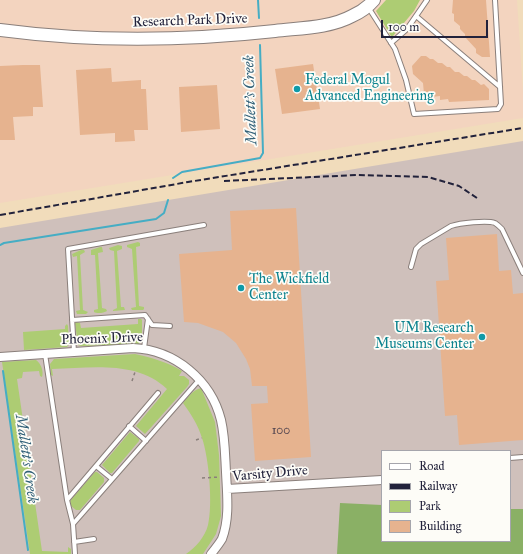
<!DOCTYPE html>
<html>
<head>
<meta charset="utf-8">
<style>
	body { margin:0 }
	#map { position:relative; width:523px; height:554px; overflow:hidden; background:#f1dcbb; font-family:"IM FELL Great Primer",serif }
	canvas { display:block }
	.legend { position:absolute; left:381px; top:450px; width:130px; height:92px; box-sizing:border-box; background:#fdfcf7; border:1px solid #a5a5ac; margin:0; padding:5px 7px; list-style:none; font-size:12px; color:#22223b }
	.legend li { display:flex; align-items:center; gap:8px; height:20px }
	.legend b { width:20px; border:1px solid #a5a5ac }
	.scale { position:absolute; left:381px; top:20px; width:107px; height:18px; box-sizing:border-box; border:2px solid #22223b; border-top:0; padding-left:5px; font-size:12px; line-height:14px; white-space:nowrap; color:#22223b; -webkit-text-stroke:3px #fdfcf7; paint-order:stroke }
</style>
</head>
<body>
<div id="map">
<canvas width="523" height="554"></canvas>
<ul class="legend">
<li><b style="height:5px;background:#fff"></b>Road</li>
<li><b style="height:5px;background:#22223b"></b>Railway</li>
<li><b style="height:11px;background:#adcc73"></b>Park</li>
<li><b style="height:11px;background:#e6b38f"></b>Building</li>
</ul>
<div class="scale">100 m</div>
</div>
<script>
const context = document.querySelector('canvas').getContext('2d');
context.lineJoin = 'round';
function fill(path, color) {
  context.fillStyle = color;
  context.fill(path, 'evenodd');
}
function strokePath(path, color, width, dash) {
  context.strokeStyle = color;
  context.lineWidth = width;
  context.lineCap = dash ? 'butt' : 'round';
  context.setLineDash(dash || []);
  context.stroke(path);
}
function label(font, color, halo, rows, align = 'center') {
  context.font = font + ' "IM FELL Great Primer",serif';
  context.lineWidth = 3.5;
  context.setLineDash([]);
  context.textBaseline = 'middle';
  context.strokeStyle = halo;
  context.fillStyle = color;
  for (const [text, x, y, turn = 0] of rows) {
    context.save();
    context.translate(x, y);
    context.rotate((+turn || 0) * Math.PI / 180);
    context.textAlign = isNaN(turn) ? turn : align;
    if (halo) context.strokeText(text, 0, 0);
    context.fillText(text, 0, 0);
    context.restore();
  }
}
fill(new Path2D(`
	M 0,0 L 517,0 L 523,93 L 523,118 L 0,203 Z`), '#f3d4bf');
fill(new Path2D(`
	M 523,141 L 523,554 L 0,554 L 0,228 ZM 382,451 L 510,451 L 510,541 L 382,541 Z`), '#cfc0bb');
fill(new Path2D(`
	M 386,0 L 420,0 L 414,11 L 393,36 L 391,36 L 376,11 Z
	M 138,242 L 140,243 L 140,246 L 136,247 L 139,306 L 144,307 L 144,309 L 143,310 L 132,310 L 131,308 L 136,307 L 132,249 L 127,247 L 127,245 Z
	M 118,245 L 122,246 L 122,249 L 117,251 L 121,307 L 124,307 L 125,310 L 113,311 L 113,310 L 117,308 L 114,251 L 110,250 L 109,248 Z
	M 100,247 L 102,247 L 103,252 L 98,253 L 102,308 L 106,309 L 107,311 C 104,313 97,314 94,312 L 94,310 L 98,309 L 95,255 L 91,255 L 91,250 Z
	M 81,250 L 84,250 L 85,252 L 80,255 L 83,310 L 88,312 L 86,314 L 77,314 L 76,311 L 80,310 L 77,256 L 73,257 L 72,254 Z
	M 138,319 L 141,319 L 142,320 L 142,339 L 139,344 L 81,346 L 78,345 L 75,323 L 76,322 L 80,323 L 81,328 L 138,324 Z
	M 67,324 L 68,326 L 69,344 L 67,347 L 24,350 L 23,332 L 65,329 L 65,326 Z
	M 135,354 C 153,358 167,362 182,371 L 179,376 L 184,376 L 189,380 L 189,384 L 187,387 L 145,434 L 136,426 L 167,389 C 137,360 90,368 52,369 L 53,376 L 51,375 L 50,364 L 54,359 Z
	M 36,360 C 41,363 44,372 42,377 L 40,376 L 39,371 L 23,372 L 22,378 L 17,379 L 42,551 L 68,552 L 68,547 L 71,549 L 71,554 L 30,554 L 2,362 Z
	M 201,388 L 215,422 L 219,455 L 221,516 L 216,534 L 203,554 L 186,554 C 196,547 205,537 208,525 C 213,505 209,458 202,438 C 198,425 191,414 183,403 C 188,397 193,390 201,388 Z
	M 130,432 L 139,439 L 139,441 L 112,473 L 110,473 L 102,465 Z
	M 95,472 L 97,472 L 104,478 L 104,482 L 80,510 L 76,510 L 71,506 L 70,501 Z`), '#adcc73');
fill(new Path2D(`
	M 340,503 L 382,505 L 382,541 L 510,541 L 510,509 L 523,509 L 523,554 L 337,554 Z`), '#8ab065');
strokePath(new Path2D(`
	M 258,0 L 259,18
	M 173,178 L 182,172 L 260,158 L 263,153 L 260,45
	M 0,245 L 4,243 L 156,219 L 164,213 L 168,200
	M 3,371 L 28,550`), '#45adc4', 2);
fill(new Path2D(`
	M 453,0 L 486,0 L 490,57 L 482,57 L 476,53 L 476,49 L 465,37 L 465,34 L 460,29 L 460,26 L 454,21 L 454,14 L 452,13 Z
	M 421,56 L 426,56 L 430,59 L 433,59 L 438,63 L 442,63 L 447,67 L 450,67 L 455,72 L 459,72 L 464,76 L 467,76 L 472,80 L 475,80 L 481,85 L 484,84 L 489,89 L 489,100 L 449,102 L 448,99 L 440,100 L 440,96 L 432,97 L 432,94 L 424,94 L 423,83 L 413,74 L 412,66 Z
	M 313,64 L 320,109 L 282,114 L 275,69 Z
	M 23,65 L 40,65 L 43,107 L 33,107 L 33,116 L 13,117 L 15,140 L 0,140 L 0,66 Z
	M 111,68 L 112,82 L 141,80 L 141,89 L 146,89 L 148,130 L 134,130 L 135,141 L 115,142 L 115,133 L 80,135 L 76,70 Z
	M 217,85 L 220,129 L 181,132 L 179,87 Z
	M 296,208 L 311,457 L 255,461 L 251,404 L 268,403 L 267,386 L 252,386 L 250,369 L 246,359 L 236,343 L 223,332 L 198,323 L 184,322 L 179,254 L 232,250 L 230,211 Z
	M 497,234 L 499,271 L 511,270 L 513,294 L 523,293 L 523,440 L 459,445 L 457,415 L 445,416 L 436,281 L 449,280 L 446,238 Z`), '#e6b38f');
const lane = new Path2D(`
	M 368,7 L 395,49 L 406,80 L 414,114 L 498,109 L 501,104 L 495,0
	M 416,16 L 500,87
	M 391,43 L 407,29 L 427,0
	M 411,267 L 416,249 L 421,244 L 451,226 C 460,223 487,220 495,223 C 498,225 500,227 502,229 L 523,273
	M 72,320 L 145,315 L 152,325 L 170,326
	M 144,348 L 148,319
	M 74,352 L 68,249 L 204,225
	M 45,354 L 67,500 L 158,393
	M 129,426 L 146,441
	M 510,458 L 523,457
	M 96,466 L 112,479
	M 67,500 L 73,524
	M 74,542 L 94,539
	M 75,554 L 73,524 L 199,380`);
const street = new Path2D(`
	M 0,357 L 133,348 C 175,350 211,380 221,420 C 225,437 225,455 226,472 C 227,494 230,518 222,539 C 219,544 215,549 211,554
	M 227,489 L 382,480`);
const secondary = new Path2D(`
	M 0,30 C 91,42 184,41 275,31 C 300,28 330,28 352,16 C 361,12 368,7 374,0`);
strokePath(lane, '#8a7f7b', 6);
strokePath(street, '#8a7f7b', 10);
strokePath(secondary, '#8a7f7b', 14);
strokePath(new Path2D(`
	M 132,381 L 135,372
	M 196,440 L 202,438
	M 202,478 L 220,477`), '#8a7f7b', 1.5, [3, 3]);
strokePath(lane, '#fff', 4);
strokePath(street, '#fff', 8);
strokePath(secondary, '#fff', 12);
strokePath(new Path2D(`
	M 224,181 L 358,175 L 428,177 L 459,186 L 477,198
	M 0,215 L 188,182 L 523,128`), '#22223b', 2, [6, 3]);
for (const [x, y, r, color] of [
	[297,89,4,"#0f9aa8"],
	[241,288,4,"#0f9aa8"],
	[482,337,4,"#0f9aa8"]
]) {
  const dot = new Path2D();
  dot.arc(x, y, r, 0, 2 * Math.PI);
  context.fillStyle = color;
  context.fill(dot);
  strokePath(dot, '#fdfcf7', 1.5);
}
label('12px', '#534650', null, [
	["100",281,431]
]);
label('14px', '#22223b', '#fdfcf7', [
	["Research Park Drive",190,21,-2],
	["Phoenix Drive",102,339,-2],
	["Varsity Drive",270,474,-5]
]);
label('14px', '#0d838f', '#fdfcf7', [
	["Federal Mogul",305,81],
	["Advanced Engineering",305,97],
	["The Wickfield",249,280],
	["Center",249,296],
	["UM Research",474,329,"right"],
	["Museums Center",474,345,"right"]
], 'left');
label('italic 15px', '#326179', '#fdfcf7', [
	["Mallett's Creek",251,100,-92],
	["Mallett's Creek",26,459,82]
]);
</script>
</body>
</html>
